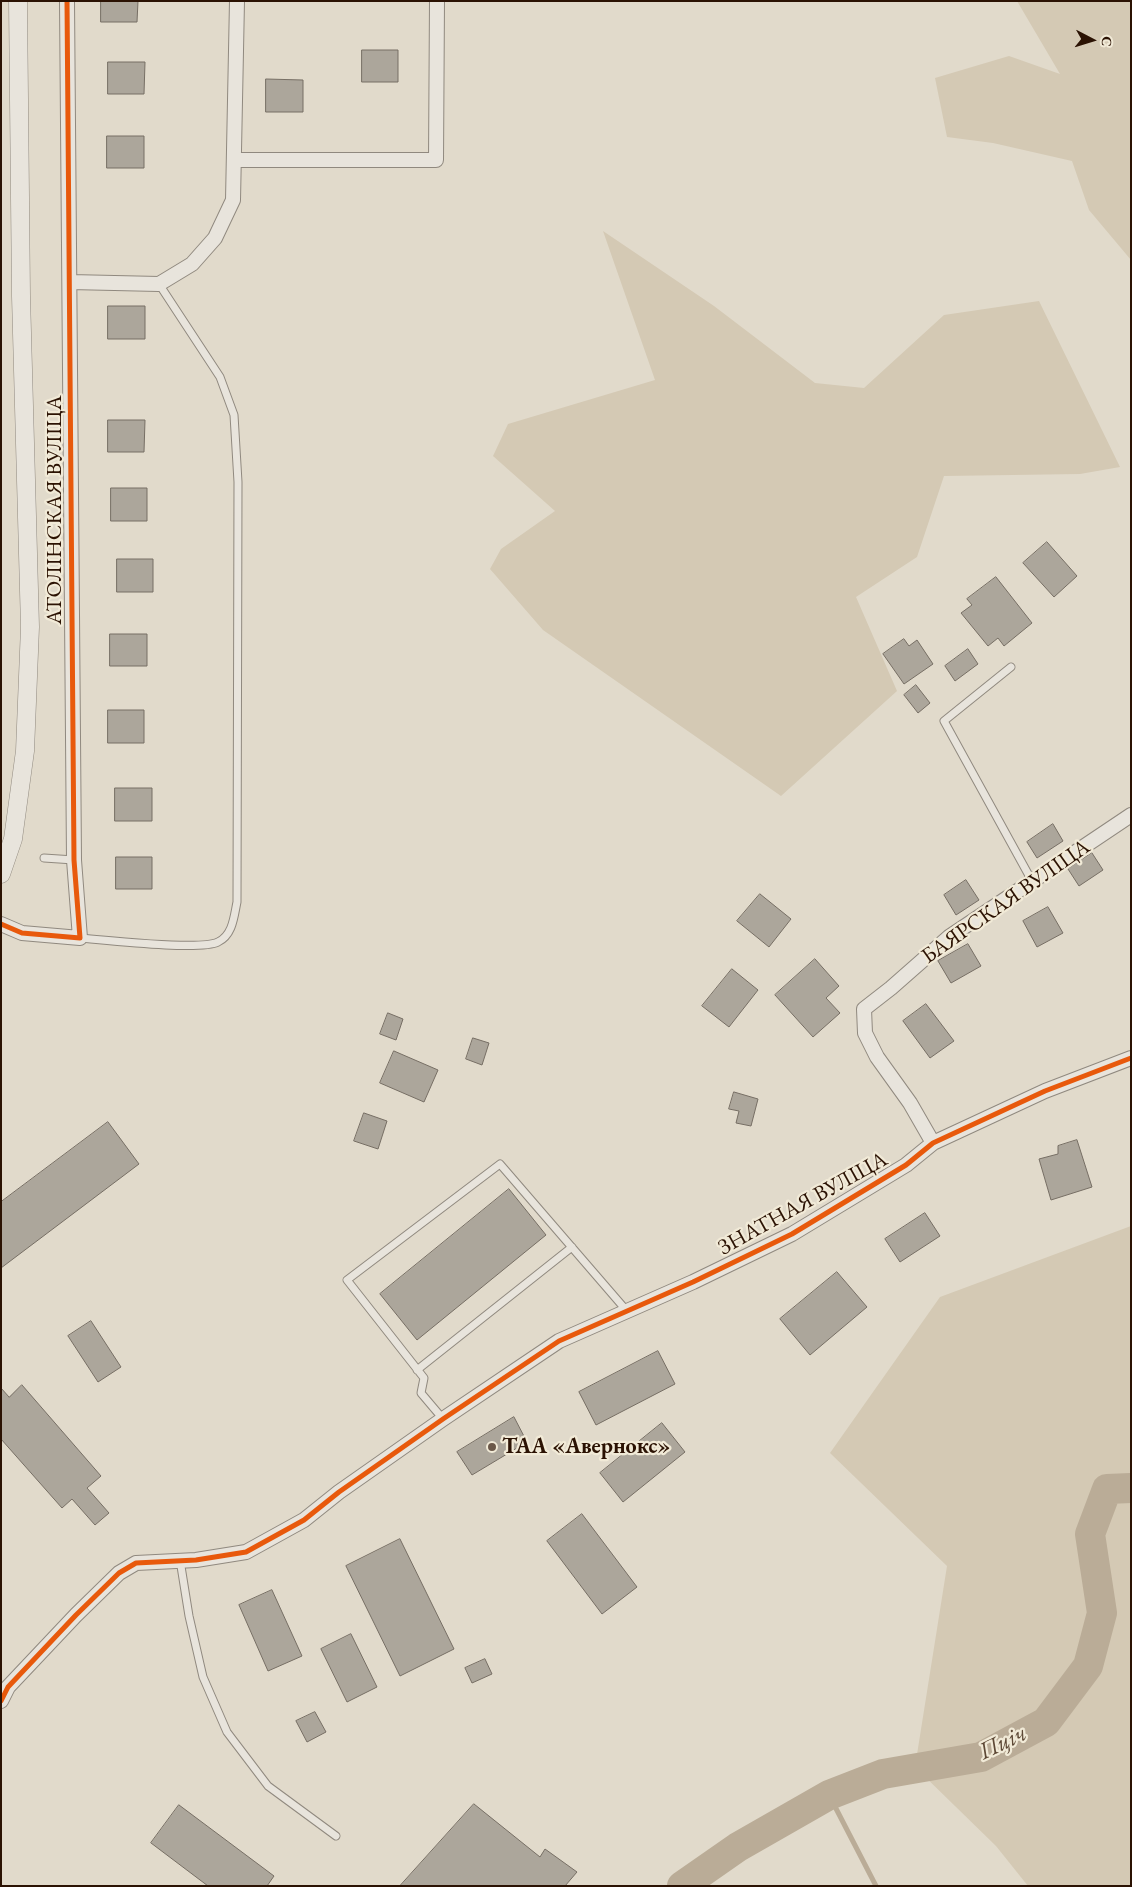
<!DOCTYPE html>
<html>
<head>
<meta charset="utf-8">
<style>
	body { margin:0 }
	#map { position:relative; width:1132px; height:1887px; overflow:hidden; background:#e1dacb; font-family:"EB Garamond",serif }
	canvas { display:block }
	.frame { position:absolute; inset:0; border:2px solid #2b1203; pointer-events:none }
	.north { position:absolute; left:1067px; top:15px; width:50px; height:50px; -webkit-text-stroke:4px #f1ead7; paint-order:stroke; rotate:95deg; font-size:14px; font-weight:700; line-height:20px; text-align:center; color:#2b1203 }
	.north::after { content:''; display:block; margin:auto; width:18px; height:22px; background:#2b1203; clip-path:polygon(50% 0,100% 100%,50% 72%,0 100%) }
</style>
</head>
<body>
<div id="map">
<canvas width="1132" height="1887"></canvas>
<div class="frame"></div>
<div class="north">С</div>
</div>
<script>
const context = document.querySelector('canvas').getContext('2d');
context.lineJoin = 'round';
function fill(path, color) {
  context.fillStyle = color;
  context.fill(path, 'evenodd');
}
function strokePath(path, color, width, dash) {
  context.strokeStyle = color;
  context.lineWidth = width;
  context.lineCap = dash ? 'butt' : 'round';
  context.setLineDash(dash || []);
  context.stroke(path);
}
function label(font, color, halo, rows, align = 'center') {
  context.font = font + ' "EB Garamond",serif';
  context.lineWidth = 4.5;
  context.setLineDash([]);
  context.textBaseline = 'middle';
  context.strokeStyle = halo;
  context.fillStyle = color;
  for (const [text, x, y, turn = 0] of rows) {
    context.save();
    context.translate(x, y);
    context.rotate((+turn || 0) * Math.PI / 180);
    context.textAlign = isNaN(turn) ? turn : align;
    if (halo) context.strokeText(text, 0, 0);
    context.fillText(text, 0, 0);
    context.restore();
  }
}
fill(new Path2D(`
	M 1017,1 L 1131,1 L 1131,260 L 1089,210 L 1072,161 L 993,143 L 947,137 L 935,78 L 1009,56 L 1060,74 Z
	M 603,231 L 714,306 L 815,383 L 864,388 L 944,315 L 1039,301 L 1120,467 L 1080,474 L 944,476 L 917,557 L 856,597 L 897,691 L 781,796 L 543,630 L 490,569 L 501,549 L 555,511 L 493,456 L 508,424 L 655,380 Z
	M 1131,1226 L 1131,1886 L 1028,1886 L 996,1846 L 915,1767 L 947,1566 L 830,1453 L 940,1297 Z`), '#d4c9b4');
strokePath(new Path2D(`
	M 829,1795 L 876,1886`), '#baac97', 5);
strokePath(new Path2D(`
	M 682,1886 L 738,1847 L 829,1795 L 883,1774 L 981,1757 L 1046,1722 L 1088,1666 L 1102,1613 L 1090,1534 L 1107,1489 L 1131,1488`), '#baac97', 30);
const building = new Path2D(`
	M 101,1 L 138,1 L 137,22 L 101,22 Z
	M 362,50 L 398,50 L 398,82 L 362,82 Z
	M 108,62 L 145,62 L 144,94 L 108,94 Z
	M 266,79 L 303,80 L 303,112 L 266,112 Z
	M 107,136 L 144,136 L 144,168 L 107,168 Z
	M 108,306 L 145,306 L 145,339 L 108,339 Z
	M 108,420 L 145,420 L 144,452 L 108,452 Z
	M 111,488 L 147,488 L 147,521 L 111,521 Z
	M 1047,542 L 1077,576 L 1054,597 L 1023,563 Z
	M 117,559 L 153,559 L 153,592 L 117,592 Z
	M 996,577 L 1032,623 L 1004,646 L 998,638 L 988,646 L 961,613 L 972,605 L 967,599 Z
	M 110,634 L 147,634 L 147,666 L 110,666 Z
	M 904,639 L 909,646 L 917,640 L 933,664 L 904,684 L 883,654 Z
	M 968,649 L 978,664 L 955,681 L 945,666 Z
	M 916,685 L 930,703 L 918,713 L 904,695 Z
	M 108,710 L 144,710 L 144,743 L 108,743 Z
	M 115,788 L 152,788 L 152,821 L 115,821 Z
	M 1053,824 L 1063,841 L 1037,858 L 1027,842 Z
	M 1092,853 L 1103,870 L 1079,886 L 1068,869 Z
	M 116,857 L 152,857 L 152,889 L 116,889 Z
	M 966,880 L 979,900 L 956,915 L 944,895 Z
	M 760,894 L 791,919 L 769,947 L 737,921 Z
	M 1048,907 L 1063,933 L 1037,947 L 1023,921 Z
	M 968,944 L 981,966 L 951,983 L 938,961 Z
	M 815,959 L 839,986 L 826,998 L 840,1013 L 813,1037 L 775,995 Z
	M 732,969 L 758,990 L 729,1027 L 702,1006 Z
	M 926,1004 L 954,1041 L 930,1058 L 903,1021 Z
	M 388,1013 L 403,1019 L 396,1040 L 380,1034 Z
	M 473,1038 L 489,1043 L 482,1065 L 466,1059 Z
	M 394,1051 L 438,1070 L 424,1102 L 380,1083 Z
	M 734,1092 L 758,1099 L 751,1126 L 736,1123 L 739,1111 L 729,1109 Z
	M 364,1113 L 387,1121 L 378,1149 L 354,1141 Z
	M 108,1122 L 139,1164 L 1,1268 L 1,1202 Z
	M 1077,1140 L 1092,1187 L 1051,1200 L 1039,1159 L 1058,1154 L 1058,1146 Z
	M 509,1189 L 546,1235 L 417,1340 L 380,1294 Z
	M 925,1213 L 940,1236 L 900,1262 L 885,1239 Z
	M 837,1272 L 867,1307 L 810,1355 L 780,1319 Z
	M 91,1321 L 121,1367 L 98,1382 L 68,1336 Z
	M 658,1351 L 675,1384 L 596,1425 L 579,1392 Z
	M 22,1385 L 101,1476 L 87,1488 L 109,1513 L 95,1525 L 72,1499 L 62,1508 L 1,1439 L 1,1388 L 9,1397 Z
	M 514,1417 L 527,1442 L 472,1475 L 457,1452 Z
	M 662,1423 L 685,1452 L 623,1502 L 600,1473 Z
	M 582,1514 L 637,1587 L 602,1614 L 547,1541 Z
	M 400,1539 L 454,1649 L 400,1676 L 346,1566 Z
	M 272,1590 L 302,1656 L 268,1671 L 239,1605 Z
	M 351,1634 L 377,1687 L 347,1702 L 321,1649 Z
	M 485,1659 L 492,1674 L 472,1683 L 465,1668 Z
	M 315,1712 L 326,1732 L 307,1742 L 296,1721 Z
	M 474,1804 L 540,1857 L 545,1849 L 577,1872 L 565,1886 L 400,1886 Z
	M 179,1805 L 274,1876 L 267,1886 L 208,1886 L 151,1843 Z`);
fill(building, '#aca69b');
strokePath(building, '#766e64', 1);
const service = new Path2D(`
	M 1011,667 L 944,721 L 1032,881
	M 44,858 L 74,860
	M 80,938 C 105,940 200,951 218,942 C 233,935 234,916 237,902 L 238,482 L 234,415 L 220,377 L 159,284
	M 417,1370 L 572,1247
	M 443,1419 L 421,1393 L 424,1378 L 347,1280 L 500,1164 L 626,1310
	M 180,1560 L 189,1616 L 203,1677 L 227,1732 L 268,1786 L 336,1836`);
const minor = new Path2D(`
	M 236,160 L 436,160 L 437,1
	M 70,282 L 159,284 L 192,264 L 215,238 L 233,200 L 237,1
	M 1,924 L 22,933 L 80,938 L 74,860 L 67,1
	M 933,1143 L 910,1103 L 877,1057 L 865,1033 L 864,1009 L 891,988 L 949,937 L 1131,815
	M 1,1701 L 8,1687 L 76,1615 L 119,1573 L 136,1563 L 196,1560 L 246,1552 L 304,1520 L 339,1492 L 443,1419 L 559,1341 L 693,1282 L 792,1234 L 906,1165 L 933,1143 L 1045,1091 L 1131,1058`);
const tertiary = new Path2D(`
	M 1,874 L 13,839 L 25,751 L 30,627 L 21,296 L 18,1`);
strokePath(service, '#90897f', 9);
strokePath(minor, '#90897f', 16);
strokePath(tertiary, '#90897f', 19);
strokePath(service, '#e8e4dc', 7);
strokePath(minor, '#e8e4dc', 14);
strokePath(tertiary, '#e8e4dc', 18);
strokePath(new Path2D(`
	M 1,924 L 22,933 L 80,938 L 74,860 L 67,1
	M 1,1701 L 8,1687 L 76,1615 L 119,1573 L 136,1563 L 196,1560 L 246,1552 L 304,1520 L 339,1492 L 443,1419 L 559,1341 L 693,1282 L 792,1234 L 906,1165 L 933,1143 L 1045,1091 L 1131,1058`), '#e8590c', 5);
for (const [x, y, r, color] of [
	[492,1447,5,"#6b5849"]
]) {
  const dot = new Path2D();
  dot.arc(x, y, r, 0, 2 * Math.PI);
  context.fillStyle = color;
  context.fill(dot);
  strokePath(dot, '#f1ead7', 2);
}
label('22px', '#2b1203', '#f1ead7', [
	["АТОЛІНСКАЯ ВУЛІЦА",55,510,-90],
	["БАЯРСКАЯ ВУЛІЦА",1006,902,-35],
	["ЗНАТНАЯ ВУЛІЦА",803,1204,-29]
]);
label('bold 22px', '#2b1203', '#f1ead7', [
	["ТАА «Авернокс»",502,1447]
], 'left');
label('italic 24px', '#5d4835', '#f1ead7', [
	["Пціч",1003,1743,-26]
]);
</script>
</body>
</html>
